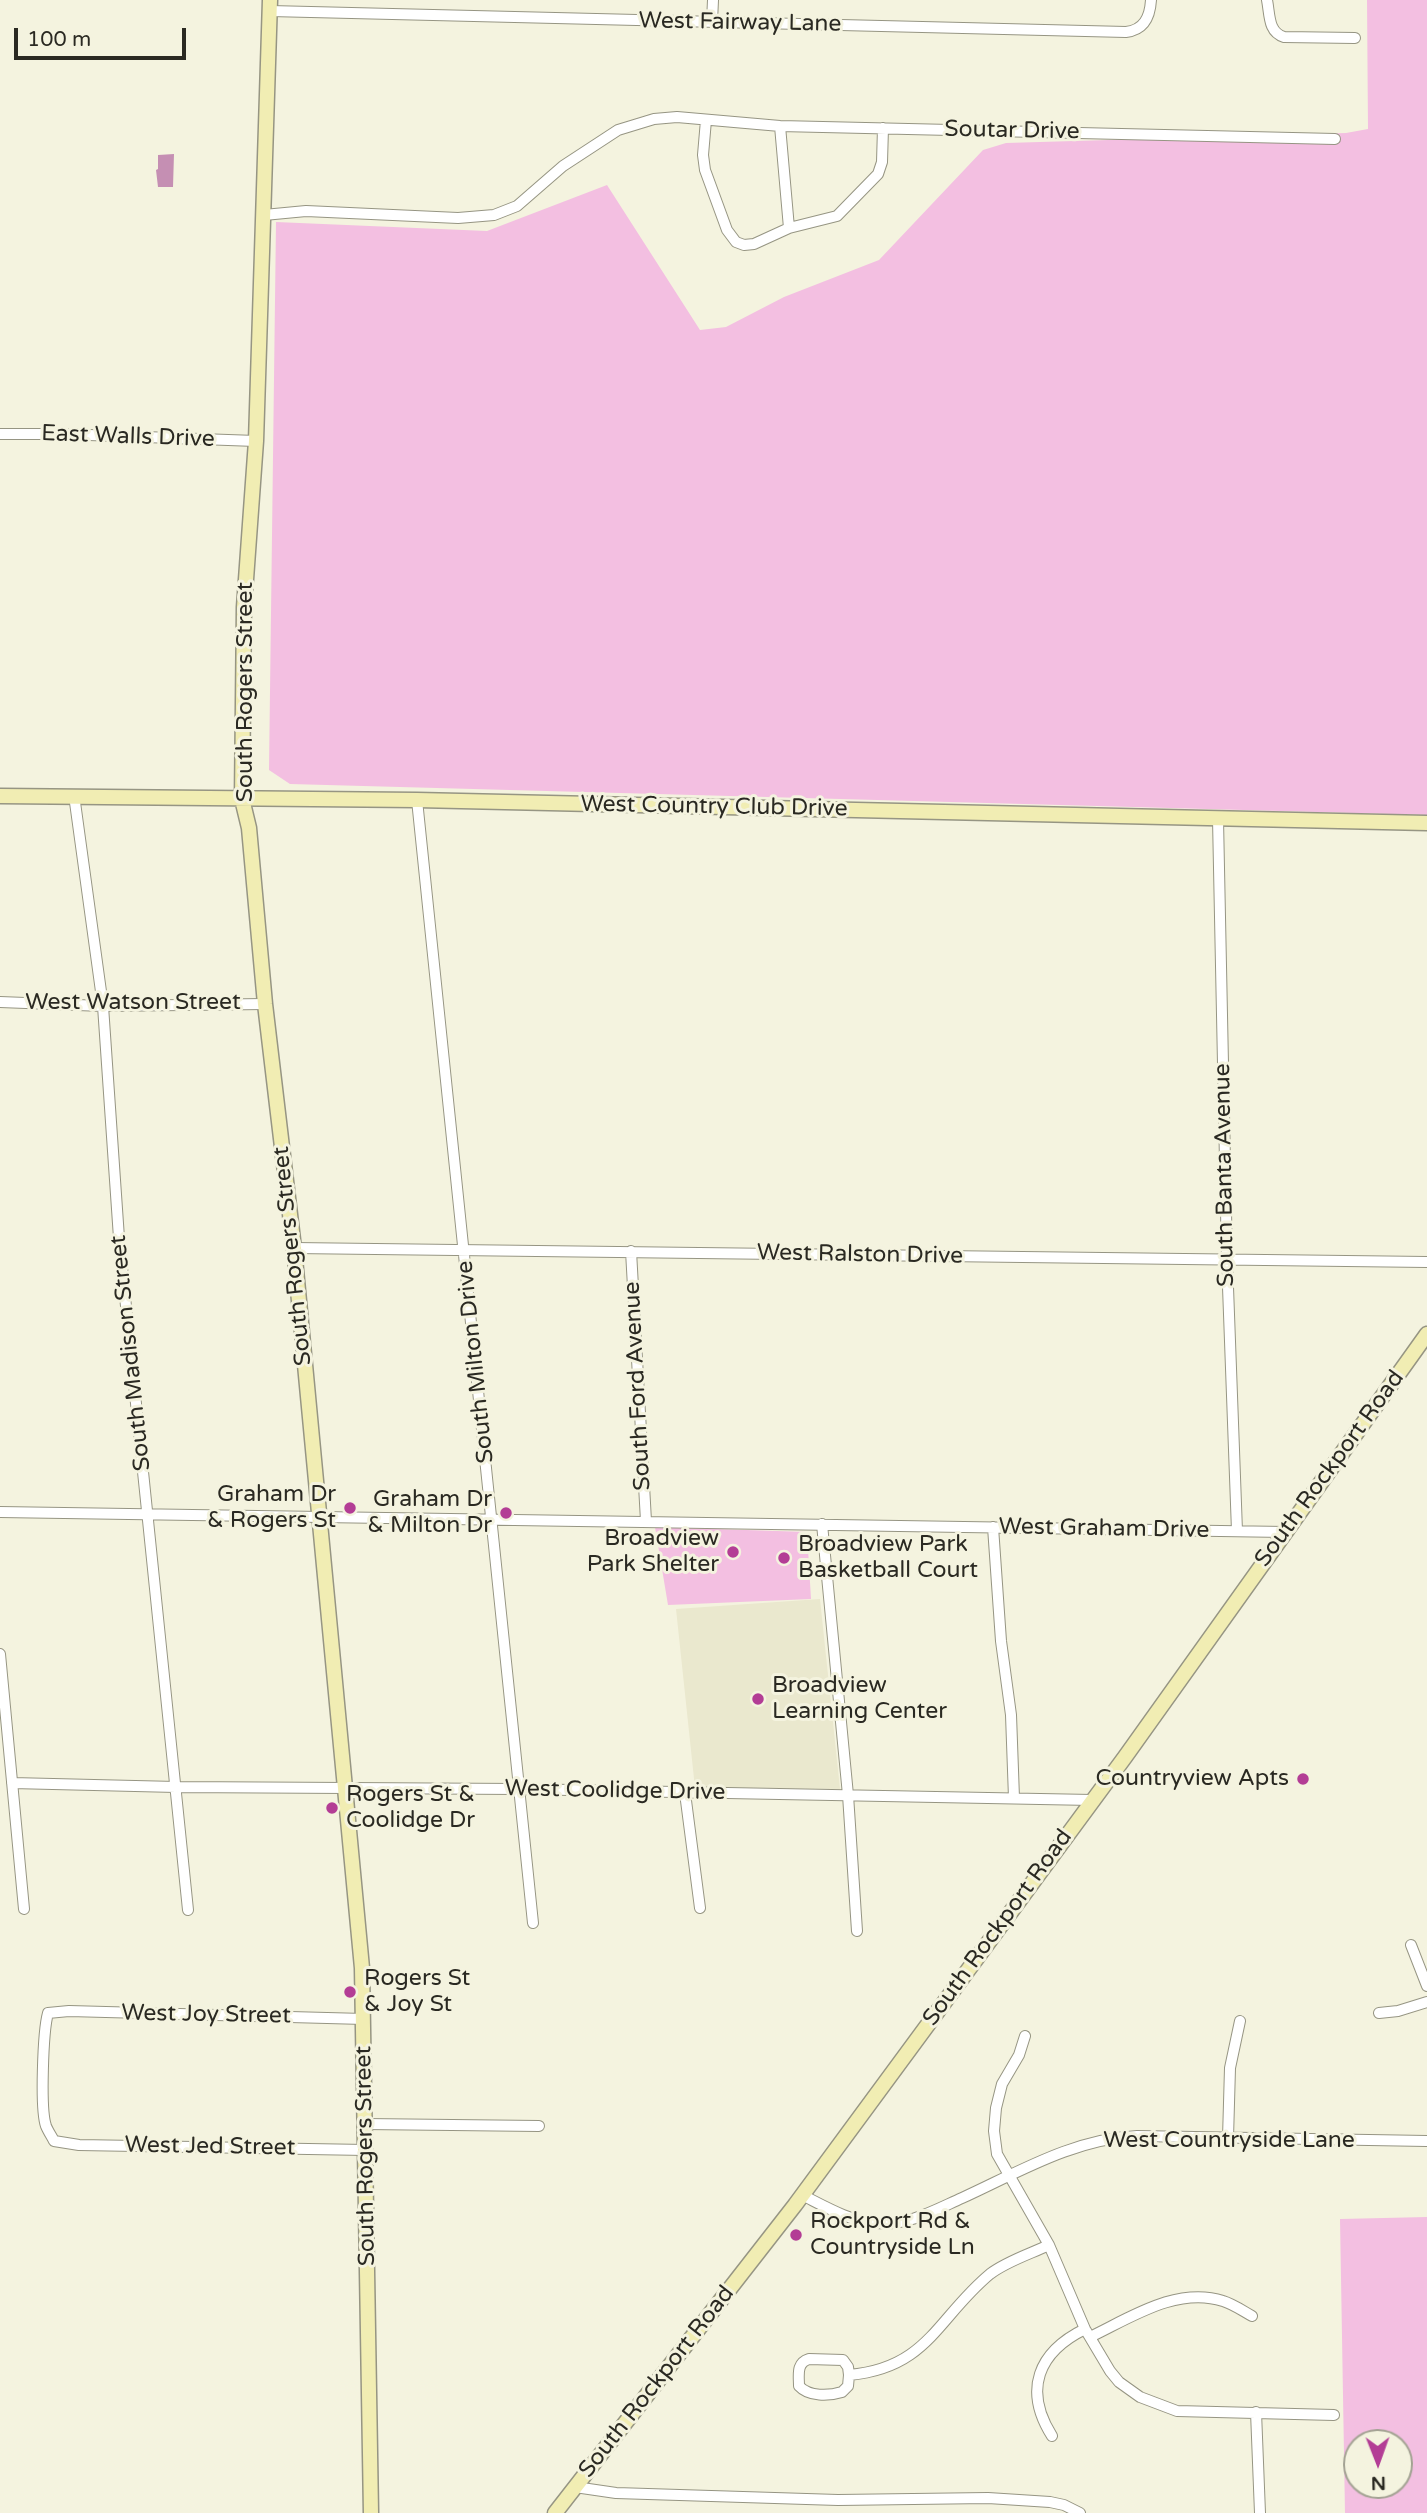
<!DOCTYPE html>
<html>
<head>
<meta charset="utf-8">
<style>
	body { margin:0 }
	#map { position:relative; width:1427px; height:2513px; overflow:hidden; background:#f4f3df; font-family:"Varela Round",sans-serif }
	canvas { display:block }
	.north { position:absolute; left:1343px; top:2429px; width:70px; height:70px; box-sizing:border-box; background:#f4f3df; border:2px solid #a3a293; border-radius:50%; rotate:179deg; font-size:19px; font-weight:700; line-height:28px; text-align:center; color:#2a2922 }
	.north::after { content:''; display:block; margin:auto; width:24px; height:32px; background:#b33d95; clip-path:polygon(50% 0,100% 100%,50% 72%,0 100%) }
	.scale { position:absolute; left:14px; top:28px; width:172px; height:32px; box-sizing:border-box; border:4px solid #2a2922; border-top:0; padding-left:9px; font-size:21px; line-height:24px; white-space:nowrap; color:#2a2922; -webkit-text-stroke:5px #f4f3df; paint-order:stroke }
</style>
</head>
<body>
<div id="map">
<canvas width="1427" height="2513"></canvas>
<div class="north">N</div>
<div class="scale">100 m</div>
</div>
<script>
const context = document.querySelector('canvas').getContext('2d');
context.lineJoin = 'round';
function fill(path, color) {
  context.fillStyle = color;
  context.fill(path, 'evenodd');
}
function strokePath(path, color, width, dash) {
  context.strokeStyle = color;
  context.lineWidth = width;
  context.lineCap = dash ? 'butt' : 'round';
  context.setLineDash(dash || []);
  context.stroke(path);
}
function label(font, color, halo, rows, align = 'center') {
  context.font = font + ' "Varela Round",sans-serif';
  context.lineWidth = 6;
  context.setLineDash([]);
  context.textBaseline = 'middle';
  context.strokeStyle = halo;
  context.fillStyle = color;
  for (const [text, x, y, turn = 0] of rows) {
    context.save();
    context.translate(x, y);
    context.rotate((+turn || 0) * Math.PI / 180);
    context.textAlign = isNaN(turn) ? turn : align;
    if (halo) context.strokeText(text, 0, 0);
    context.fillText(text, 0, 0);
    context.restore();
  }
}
fill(new Path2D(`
	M 820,1599 L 840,1789 L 695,1788 L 676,1609 Z`), '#eae8ce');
fill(new Path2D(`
	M 1367,0 L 1427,0 L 1427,815 L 290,784 L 269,770 L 276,222 L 487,231 L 607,185 L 700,330 L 726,327 L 784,297 L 879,260 L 983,150 L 1006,143 L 1346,133 L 1368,129 Z
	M 655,1527 L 807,1532 L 811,1599 L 668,1605 Z
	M 1427,2217 L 1427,2513 L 1345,2513 L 1340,2219 ZM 1357,2443 L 1399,2443 L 1399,2485 L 1357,2485 Z`), '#f3bfe1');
fill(new Path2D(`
	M 174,154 L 173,187 L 158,187 L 156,170 L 158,169 L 158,155 Z`), '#c58fb3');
const street = new Path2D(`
	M 1267,0 C 1270,15 1268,32 1284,37 L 1355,38
	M 270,11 L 1126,32 C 1144,30 1150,17 1151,0
	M 712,22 L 713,0
	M 706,120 L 703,155 L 705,170 L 727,230 L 736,242 L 744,245 L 754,244 L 789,228 L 837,216 L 878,174 L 882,162 L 883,128
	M 780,126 L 789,228
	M 264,215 L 306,211 L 458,218 L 494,215 L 517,206 L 563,166 L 618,130 L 654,119 L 677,117 L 780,126 L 1335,139
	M 0,434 L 61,434 L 256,441
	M 74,795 L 103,1006 L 119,1238 L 188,1910
	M 417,800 L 533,1923
	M 1218,819 L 1227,1260 L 1237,1531
	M 0,1002 L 103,1006 L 265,1004
	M 294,1248 L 1427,1262
	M 631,1251 L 646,1521
	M 0,1512 L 1285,1532
	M 822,1524 L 848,1795 L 857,1931
	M 993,1527 L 1001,1641 L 1011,1715 L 1014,1798
	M 0,1654 L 24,1909
	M 12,1783 L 176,1787 L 519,1789 L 1092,1800
	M 685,1793 L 700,1908
	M 1411,1945 L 1427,1986
	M 1379,2013 L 1398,2011 L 1427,2002
	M 364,2019 L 69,2011 L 48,2013 C 43,2031 40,2109 46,2126 C 48,2131 52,2137 54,2141 L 79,2145 L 366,2150
	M 1025,2036 L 1019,2055 L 1002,2084 L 996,2108 L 994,2131 L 997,2154 L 1049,2245 L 1085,2329 L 1110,2371 L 1119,2382 L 1140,2397 L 1177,2411 L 1334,2415
	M 365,2124 L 539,2126
	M 1228,2138 L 1230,2068 L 1240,2021
	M 802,2195 C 826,2207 849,2221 876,2223 C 908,2226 935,2210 962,2198 C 1019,2172 1073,2139 1137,2136 L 1427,2141
	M 1090,2337 C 1130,2318 1177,2286 1223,2301 C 1233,2304 1243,2311 1252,2316
	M 849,2375 L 848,2386 L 842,2392 C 829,2396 809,2397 799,2386 C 799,2375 796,2363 809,2359 L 843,2360 L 848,2367 L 849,2375 C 928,2368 937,2318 990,2274 C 1007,2261 1030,2254 1049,2245
	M 1256,2412 L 1260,2513
	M 1052,2436 C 1023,2390 1038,2352 1085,2329
	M 575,2487 L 616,2493 L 838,2500 L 988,2498 L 1050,2502 L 1064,2505 L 1080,2513`);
const secondary = new Path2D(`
	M 270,0 L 256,441 L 244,607 L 242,799 L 249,828 L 265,1004 L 294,1248 L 362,1968 L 371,2513
	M 0,796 L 417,800 L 1427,823
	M 555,2513 L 795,2205 L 1125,1757 L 1427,1334`);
strokePath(street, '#969583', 12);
strokePath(secondary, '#969583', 17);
strokePath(street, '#fff', 10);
strokePath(secondary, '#f1edb3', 14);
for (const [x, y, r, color] of [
	[350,1508,7,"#b33d95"],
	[506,1513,7,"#b33d95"],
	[733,1552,7,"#b33d95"],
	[784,1558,7,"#b33d95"],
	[758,1699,7,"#b33d95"],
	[1303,1779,7,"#b33d95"],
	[332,1808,7,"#b33d95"],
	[350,1992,7,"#b33d95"],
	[796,2235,7,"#b33d95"]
]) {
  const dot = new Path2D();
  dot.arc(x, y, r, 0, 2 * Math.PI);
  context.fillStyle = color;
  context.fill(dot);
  strokePath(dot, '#f4f3df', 2.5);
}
label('23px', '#2a2922', '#f4f3df', [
	["West Fairway Lane",740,23,1],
	["Soutar Drive",1012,131,1],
	["East Walls Drive",128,437,2],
	["South Rogers Street",246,692,-90],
	["West Country Club Drive",714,807,1],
	["West Watson Street",133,1003],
	["South Banta Avenue",1225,1175,-91],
	["West Ralston Drive",860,1255,1],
	["South Rogers Street",293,1256,-96],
	["South Madison Street",131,1353,-96],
	["South Milton Drive",476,1362,-96],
	["South Ford Avenue",638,1386,-93],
	["South Rockport Road",1330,1469,-54],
	["West Graham Drive",1104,1529,1],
	["West Coolidge Drive",615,1791,1],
	["South Rockport Road",998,1928,-54],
	["West Joy Street",206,2015,1],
	["West Countryside Lane",1229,2141],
	["West Jed Street",210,2147,1],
	["South Rogers Street",366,2156,-91],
	["South Rockport Road",657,2382,-52]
]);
label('23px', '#2a2922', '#f4f3df', [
	["Graham Dr",336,1495,"right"],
	["& Rogers St",336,1521,"right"],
	["Graham Dr",492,1500,"right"],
	["& Milton Dr",492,1526,"right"],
	["Broadview",719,1539,"right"],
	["Park Shelter",719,1565,"right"],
	["Broadview Park",798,1545],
	["Basketball Court",798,1571],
	["Broadview",772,1686],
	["Learning Center",772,1712],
	["Countryview Apts",1289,1779,"right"],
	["Rogers St &",346,1795],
	["Coolidge Dr",346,1821],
	["Rogers St",364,1979],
	["& Joy St",364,2005],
	["Rockport Rd &",810,2222],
	["Countryside Ln",810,2248]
], 'left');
</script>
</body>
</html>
